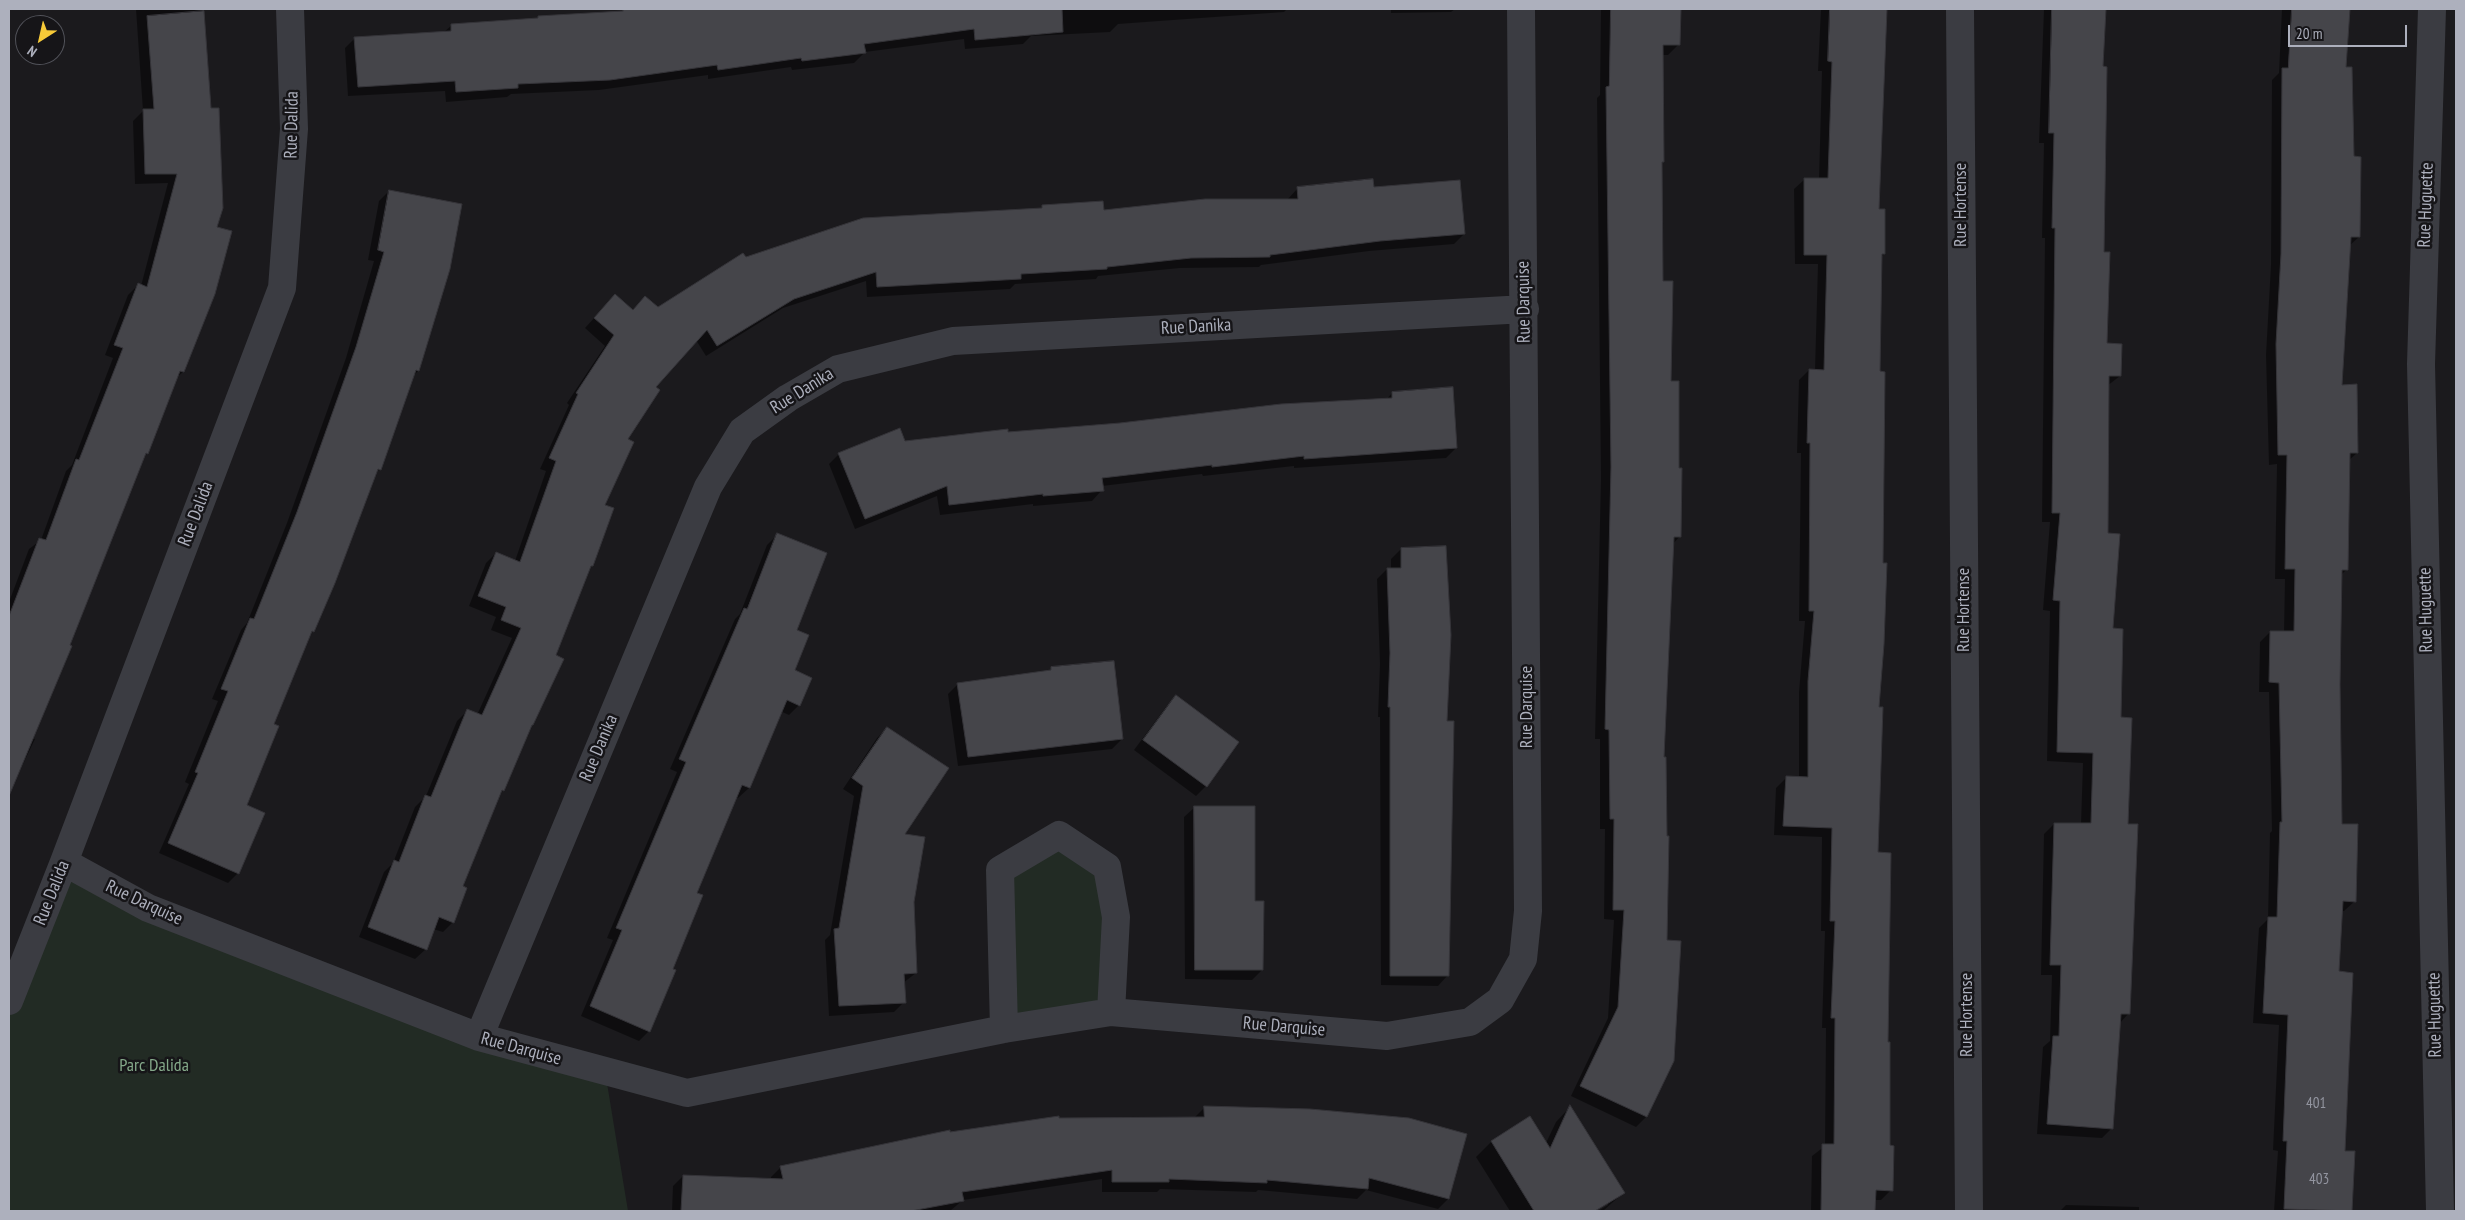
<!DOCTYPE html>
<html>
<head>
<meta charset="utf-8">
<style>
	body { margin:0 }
	#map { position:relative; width:2465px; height:1220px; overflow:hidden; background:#1b1a1d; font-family:"PT Sans Narrow",sans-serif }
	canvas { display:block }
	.frame { position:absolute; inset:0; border:10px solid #adb0bd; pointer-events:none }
	.north { position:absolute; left:15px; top:15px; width:50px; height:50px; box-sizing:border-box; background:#161518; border:1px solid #52535a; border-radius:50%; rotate:215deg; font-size:14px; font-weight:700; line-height:20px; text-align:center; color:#adb0bd }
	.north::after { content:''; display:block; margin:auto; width:18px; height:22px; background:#f7ca38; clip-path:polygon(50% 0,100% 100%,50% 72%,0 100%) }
	.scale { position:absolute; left:2288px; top:25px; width:119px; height:22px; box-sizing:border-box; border:2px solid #adb0bd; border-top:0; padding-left:6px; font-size:15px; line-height:18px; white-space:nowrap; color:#adb0bd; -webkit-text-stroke:4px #161518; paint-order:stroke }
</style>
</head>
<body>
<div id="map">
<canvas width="2465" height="1220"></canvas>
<div class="frame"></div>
<div class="north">N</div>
<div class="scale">20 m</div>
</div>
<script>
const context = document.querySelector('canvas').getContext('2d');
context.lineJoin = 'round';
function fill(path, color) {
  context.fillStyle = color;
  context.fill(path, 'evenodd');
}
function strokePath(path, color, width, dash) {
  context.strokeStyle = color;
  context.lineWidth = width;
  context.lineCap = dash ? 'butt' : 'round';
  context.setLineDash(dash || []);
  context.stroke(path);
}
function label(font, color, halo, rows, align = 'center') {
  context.font = font + ' "PT Sans Narrow",sans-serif';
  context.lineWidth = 5;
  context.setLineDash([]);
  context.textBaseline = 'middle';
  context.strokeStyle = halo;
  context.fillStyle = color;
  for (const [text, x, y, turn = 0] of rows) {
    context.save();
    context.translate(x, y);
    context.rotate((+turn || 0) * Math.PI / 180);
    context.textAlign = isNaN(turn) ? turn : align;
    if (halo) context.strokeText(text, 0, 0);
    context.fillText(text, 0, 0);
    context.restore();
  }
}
fill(new Path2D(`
	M 1059,835 L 1107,867 L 1111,1012 L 1004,1029 L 1000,870 Z
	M 64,862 L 605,1071 L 628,1211 L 9,1211 L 9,1001 Z`), '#222b24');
fill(new Path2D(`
	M 136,9 L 202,9 L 210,109 L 183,372 L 175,379 L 147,453 L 142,458 L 32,738 L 35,739 L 9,793 L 9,602 L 29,549 L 41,540 L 66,471 L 72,465 L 113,358 L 105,355 L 128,295 L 138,285 L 141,286 L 168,183 L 135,184 L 133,121 L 143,111 Z
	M 631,9 L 684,10 L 1287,9 L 1284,12 L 1118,24 L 1110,32 L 1031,36 L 1023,44 L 965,49 L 964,39 L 865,52 L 854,63 L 792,70 L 791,67 L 708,79 L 708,75 L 599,90 L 511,94 L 507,97 L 446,102 L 445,91 L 348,96 L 345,48 L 355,38 L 444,32 L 452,25 L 620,12 Z
	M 1391,9 L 1455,9 L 1451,12 L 1391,13 Z
	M 1601,9 L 1680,9 L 1678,45 L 1668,55 L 1662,55 L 1662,282 L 1680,536 L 1673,544 L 1662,758 L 1666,941 L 1673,1061 L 1646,1117 L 1636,1127 L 1571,1096 L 1608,1018 L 1614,920 L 1604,919 L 1605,829 L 1600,829 L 1600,739 L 1595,739 L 1601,478 L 1597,98 L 1600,95 Z
	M 1821,9 L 1886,9 L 1877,210 L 1884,254 L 1881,257 L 1879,373 L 1877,854 L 1891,1190 L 1881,1200 L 1874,1200 L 1874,1211 L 1811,1211 L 1812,1156 L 1825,1146 L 1826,1028 L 1822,1028 L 1825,931 L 1821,931 L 1822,837 L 1774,835 L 1776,788 L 1786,778 L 1799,778 L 1799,692 L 1805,621 L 1799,621 L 1801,453 L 1797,453 L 1799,380 L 1809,370 L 1815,370 L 1818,264 L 1795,264 L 1794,189 L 1805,179 L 1819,179 L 1822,71 L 1818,71 Z
	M 2044,9 L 2104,9 L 2102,68 L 2103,253 L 2106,345 L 2120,376 L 2107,386 L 2107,534 L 2127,825 L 2129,1013 L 2119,1024 L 2112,1128 L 2102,1138 L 2037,1134 L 2043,1047 L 2050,1041 L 2052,975 L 2041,975 L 2044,834 L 2054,824 L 2081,824 L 2083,763 L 2047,761 L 2050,611 L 2043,610 L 2050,522 L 2042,522 L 2045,238 L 2042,238 L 2044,143 L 2039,143 Z
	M 2282,9 L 2353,9 L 2349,10 L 2345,68 L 2359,237 L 2349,246 L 2341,386 L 2357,453 L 2348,461 L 2347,569 L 2341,575 L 2338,684 L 2341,825 L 2355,901 L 2344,911 L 2341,911 L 2337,973 L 2344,1152 L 2354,1152 L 2350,1211 L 2274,1211 L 2278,1151 L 2273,1150 L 2279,1025 L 2253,1023 L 2259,928 L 2268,919 L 2270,833 L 2272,831 L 2269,692 L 2259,692 L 2260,642 L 2270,632 L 2284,632 L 2285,579 L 2275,579 L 2277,464 L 2269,465 L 2266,355 L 2271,265 L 2272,80 L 2279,73 Z
	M 1373,188 L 1464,234 L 1454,244 L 1369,251 L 1261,265 L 1259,267 L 1180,268 L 1098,276 L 1096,279 L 1015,284 L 1010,289 L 867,297 L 866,281 L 783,308 L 706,356 L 696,340 L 655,387 L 626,439 L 604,505 L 592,566 L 589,569 L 555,656 L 529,728 L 503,790 L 498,796 L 461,887 L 453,922 L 443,932 L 433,929 L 426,949 L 415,959 L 359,937 L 384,872 L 393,863 L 415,807 L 426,796 L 457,721 L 467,711 L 477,715 L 512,638 L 491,630 L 496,617 L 469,606 L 486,563 L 496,553 L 515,561 L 546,471 L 540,469 L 569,405 L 567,403 L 605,346 L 585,328 L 605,306 L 632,311 L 645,298 L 657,309 L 745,259 L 1040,209 L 1043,206 L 1102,212 L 1287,200 L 1297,189 Z
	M 389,191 L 418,371 L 412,377 L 380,469 L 374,474 L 313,631 L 309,635 L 272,724 L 245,806 L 238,873 L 228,883 L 159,853 L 189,784 L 185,782 L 218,701 L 212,699 L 241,630 L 247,623 L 287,523 L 346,358 L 374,261 L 368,260 L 379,201 Z
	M 1392,393 L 1456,448 L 1446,458 L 1294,468 L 1294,466 L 1203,476 L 1202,474 L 1102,486 L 1102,490 L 1092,501 L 1033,506 L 1033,504 L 940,515 L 937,496 L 855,529 L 829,464 L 839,454 L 905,442 L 1386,400 Z
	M 777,535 L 795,631 L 793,671 L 799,705 L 789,715 L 780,711 L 749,788 L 738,798 L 736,797 L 695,894 L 649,1031 L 639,1041 L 581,1016 L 613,940 L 607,938 L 677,772 L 670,769 L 735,619 L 740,614 L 767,545 Z
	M 1401,549 L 1446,722 L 1448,975 L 1438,986 L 1381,985 L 1380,717 L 1378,717 L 1380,664 L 1377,579 L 1387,569 L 1391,569 L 1391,559 Z
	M 1052,669 L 1122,739 L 1112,749 L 958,766 L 948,694 L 958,684 L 1049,671 Z
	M 1176,697 L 1206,786 L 1196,796 L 1134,750 L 1166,707 Z
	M 887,728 L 903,835 L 916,973 L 903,983 L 904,1002 L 894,1012 L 829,1016 L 825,940 L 830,935 L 854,796 L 843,789 L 877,738 Z
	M 1195,807 L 1262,970 L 1252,980 L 1185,979 L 1184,817 Z
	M 1570,1107 L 1623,1193 L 1603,1211 L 1598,1211 L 1608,1205 L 1608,1202 L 1593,1211 L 1510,1211 L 1476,1157 L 1491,1142 L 1530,1118 L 1546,1143 L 1556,1122 Z
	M 1204,1108 L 1448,1199 L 1438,1209 L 1366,1190 L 1357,1199 L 1258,1190 L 1256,1192 L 1160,1189 L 1157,1192 L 1102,1192 L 1102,1179 L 963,1200 L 950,1211 L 672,1211 L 673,1186 L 683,1176 L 771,1180 L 771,1177 L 781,1167 L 949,1133 L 1058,1119 L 1194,1118 Z
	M 2066,1205 L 2139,1207 L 2139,1211 L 2060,1211 Z`), '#0007');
const building = new Path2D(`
	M 622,9 L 1062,9 L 1063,32 L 975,40 L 974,29 L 864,44 L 866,53 L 802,61 L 801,58 L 718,70 L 717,65 L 610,80 L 518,84 L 518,88 L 456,92 L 455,81 L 358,87 L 354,37 L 451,31 L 451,24 L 538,18 L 538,16 L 623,11 Z
	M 1611,9 L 1681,9 L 1680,45 L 1663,45 L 1664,162 L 1662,162 L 1663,281 L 1673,281 L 1671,381 L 1679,381 L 1679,468 L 1682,468 L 1681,537 L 1674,537 L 1664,757 L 1666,757 L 1667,836 L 1669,836 L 1667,940 L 1681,941 L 1674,1061 L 1647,1117 L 1580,1086 L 1618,1007 L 1624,910 L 1613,910 L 1614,819 L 1610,819 L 1609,730 L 1605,729 L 1611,467 L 1606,87 L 1609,86 Z
	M 1830,9 L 1887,9 L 1879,209 L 1885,209 L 1885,254 L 1882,254 L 1880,371 L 1885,372 L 1883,563 L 1887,563 L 1884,644 L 1879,707 L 1883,707 L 1878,852 L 1891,853 L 1888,1042 L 1890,1042 L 1890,1145 L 1894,1146 L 1893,1191 L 1876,1190 L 1875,1211 L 1821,1211 L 1822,1144 L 1834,1144 L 1835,1018 L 1831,1018 L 1835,921 L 1830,921 L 1832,828 L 1783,826 L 1786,776 L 1808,777 L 1808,681 L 1814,611 L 1809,611 L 1810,443 L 1807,443 L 1809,369 L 1824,370 L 1827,255 L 1804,255 L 1804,178 L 1828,178 L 1832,62 L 1828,61 Z
	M 2052,9 L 2106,9 L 2103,66 L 2107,67 L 2104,252 L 2110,252 L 2107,343 L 2122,344 L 2121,376 L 2109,376 L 2108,533 L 2120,534 L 2113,628 L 2123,629 L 2121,717 L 2132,718 L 2128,824 L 2138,824 L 2130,1014 L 2121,1014 L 2113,1129 L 2047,1124 L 2053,1036 L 2059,1036 L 2061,965 L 2050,965 L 2054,823 L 2091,823 L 2093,753 L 2057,752 L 2060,601 L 2053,600 L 2060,513 L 2052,513 L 2055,228 L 2052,228 L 2054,133 L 2049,133 Z
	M 2292,9 L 2350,9 L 2346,67 L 2352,67 L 2354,156 L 2361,157 L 2360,237 L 2351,237 L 2342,385 L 2357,384 L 2358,453 L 2350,453 L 2348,570 L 2342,570 L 2340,684 L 2342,824 L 2358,824 L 2356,902 L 2343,901 L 2339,971 L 2353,973 L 2345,1151 L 2355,1151 L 2352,1211 L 2284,1209 L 2287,1141 L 2283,1141 L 2288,1015 L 2263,1013 L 2268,917 L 2277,917 L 2280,822 L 2282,822 L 2279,683 L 2269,682 L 2270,631 L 2294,631 L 2295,569 L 2285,569 L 2287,455 L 2278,455 L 2276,344 L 2281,254 L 2282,68 L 2288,68 Z
	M 204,11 L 211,108 L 219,108 L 223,208 L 217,227 L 232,231 L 215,294 L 184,372 L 180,371 L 148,454 L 146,453 L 70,645 L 72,646 L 9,796 L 9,616 L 39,538 L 46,540 L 76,459 L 79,460 L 123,348 L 114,345 L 138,283 L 147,287 L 177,174 L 145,174 L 143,109 L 154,109 L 147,16 Z
	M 1373,179 L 1374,187 L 1460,180 L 1465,234 L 1380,241 L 1270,255 L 1270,257 L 1191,258 L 1107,267 L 1107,269 L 1021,274 L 1021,279 L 877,287 L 876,272 L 794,299 L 717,346 L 707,330 L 656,387 L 660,390 L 628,439 L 634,442 L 605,505 L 614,508 L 593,566 L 591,566 L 556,655 L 564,659 L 533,725 L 532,725 L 504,791 L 502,790 L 463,886 L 467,888 L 454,923 L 439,917 L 427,950 L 368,927 L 394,860 L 399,862 L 425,795 L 431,797 L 467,709 L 482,715 L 521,628 L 501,620 L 506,607 L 478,596 L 496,552 L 520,562 L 556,461 L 549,458 L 578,394 L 576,393 L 614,335 L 594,318 L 615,294 L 633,310 L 645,296 L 658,307 L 743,253 L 746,257 L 863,218 L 1042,208 L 1042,205 L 1103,201 L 1104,210 L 1205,199 L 1298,199 L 1297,187 Z
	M 389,190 L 462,204 L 450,269 L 419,371 L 416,370 L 381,470 L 378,469 L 335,583 L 314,632 L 312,631 L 274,724 L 279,726 L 247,805 L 265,813 L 239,874 L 168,843 L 198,773 L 195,772 L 228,691 L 221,689 L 250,618 L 254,619 L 297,512 L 356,347 L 384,252 L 378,250 Z
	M 1453,387 L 1457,448 L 1304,459 L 1304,456 L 1212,467 L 1212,465 L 1102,478 L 1104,491 L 1043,496 L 1043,494 L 949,505 L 947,486 L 865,519 L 838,453 L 900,428 L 905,441 L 1008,429 L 1008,432 L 1120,423 L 1281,404 L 1392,398 L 1392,392 Z
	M 777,533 L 827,553 L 797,630 L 809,635 L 795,670 L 812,678 L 800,706 L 787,700 L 750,788 L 742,785 L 697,893 L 703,895 L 673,969 L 676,970 L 650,1032 L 590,1006 L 622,930 L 616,928 L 686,762 L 679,759 L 744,608 L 747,609 Z
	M 1446,546 L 1451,635 L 1447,721 L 1454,721 L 1449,976 L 1390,976 L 1390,707 L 1388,707 L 1390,653 L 1387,568 L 1401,568 L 1401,548 Z
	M 1114,661 L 1123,739 L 968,757 L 957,683 L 1051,670 L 1051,667 Z
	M 1176,695 L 1239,742 L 1207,787 L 1143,740 Z
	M 887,727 L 949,768 L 905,834 L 925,837 L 914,902 L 917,973 L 904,974 L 906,1003 L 839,1006 L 834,929 L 839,928 L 863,786 L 852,778 Z
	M 1194,806 L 1255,806 L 1255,901 L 1264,901 L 1263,970 L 1195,970 Z
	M 1570,1105 L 1625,1193 L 1595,1211 L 1534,1211 L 1491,1141 L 1530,1116 L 1550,1148 Z
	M 1204,1106 L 1310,1109 L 1409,1118 L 1467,1134 L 1449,1199 L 1369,1178 L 1368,1189 L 1267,1180 L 1267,1183 L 1169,1179 L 1169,1182 L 1112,1182 L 1112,1170 L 962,1192 L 964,1201 L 911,1211 L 681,1211 L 683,1175 L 783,1179 L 780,1166 L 950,1130 L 950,1132 L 1059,1116 L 1059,1118 L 1204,1117 Z`);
fill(building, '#45454a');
strokePath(building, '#353439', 1);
strokePath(new Path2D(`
	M 1960,9 L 1969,1211
	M 2432,9 L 2421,364 L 2440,1211
	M 64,862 L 148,908 L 479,1037 L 687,1093 L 1004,1029 L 1111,1012 L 1387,1036 L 1470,1022 L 1500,1000 L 1523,959 L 1528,911 L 1521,9
	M 9,1001 L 64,862 L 282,288 L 294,129 L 290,9
	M 1004,1029 L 1000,870 L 1059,835 L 1107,867 L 1116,917 L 1111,1012
	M 479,1037 L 708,487 L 742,431 L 788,398 L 838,369 L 953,341 L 1525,309`), '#3b3c42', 28);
label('15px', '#9395a0', null, [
	["401",2316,1104],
	["403",2319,1180]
]);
label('18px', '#adb0bd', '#161518', [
	["Rue Dalida",292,125,-89],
	["Rue Hortense",1961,205,-90],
	["Rue Huguette",2426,205,-88],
	["Rue Darquise",1524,302,-91],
	["Rue Danika",1196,327,-3],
	["Rue Danika",802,391,-32],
	["Rue Dalida",196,514,-69],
	["Rue Hortense",1964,610,-90],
	["Rue Huguette",2426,610,-91],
	["Rue Darquise",1527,707,-90],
	["Rue Danika",599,748,-67],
	["Rue Dalida",52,893,-68],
	["Rue Darquise",144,903,25],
	["Rue Hortense",1967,1015,-90],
	["Rue Huguette",2435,1015,-91],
	["Rue Darquise",1284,1027,5],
	["Rue Darquise",521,1049,15]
]);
label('18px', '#84a889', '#161518', [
	["Parc Dalida",154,1066]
]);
</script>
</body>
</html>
